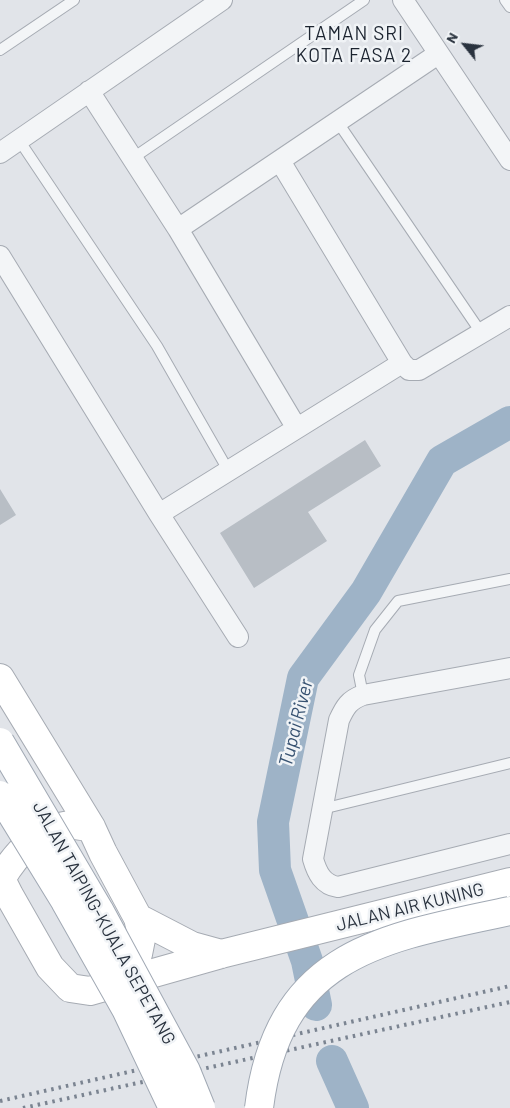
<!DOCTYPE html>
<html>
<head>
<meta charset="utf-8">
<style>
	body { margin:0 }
	#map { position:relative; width:510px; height:1108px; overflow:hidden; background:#e1e4e9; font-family:Barlow,sans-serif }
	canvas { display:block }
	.north { position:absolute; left:440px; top:20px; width:50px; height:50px; -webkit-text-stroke:4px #f0f3f6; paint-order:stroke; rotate:299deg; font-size:14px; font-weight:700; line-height:20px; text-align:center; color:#2a333f }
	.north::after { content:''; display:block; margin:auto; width:18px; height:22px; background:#2a333f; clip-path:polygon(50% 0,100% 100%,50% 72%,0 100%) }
</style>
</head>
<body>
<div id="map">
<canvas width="510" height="1108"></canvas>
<div class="north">N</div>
</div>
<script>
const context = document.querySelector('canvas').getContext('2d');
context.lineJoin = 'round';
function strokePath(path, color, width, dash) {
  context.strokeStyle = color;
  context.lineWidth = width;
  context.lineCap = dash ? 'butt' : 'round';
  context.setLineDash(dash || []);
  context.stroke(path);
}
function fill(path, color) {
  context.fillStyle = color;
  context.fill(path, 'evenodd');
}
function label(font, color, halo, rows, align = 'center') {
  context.font = font + ' Barlow,sans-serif';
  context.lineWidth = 5;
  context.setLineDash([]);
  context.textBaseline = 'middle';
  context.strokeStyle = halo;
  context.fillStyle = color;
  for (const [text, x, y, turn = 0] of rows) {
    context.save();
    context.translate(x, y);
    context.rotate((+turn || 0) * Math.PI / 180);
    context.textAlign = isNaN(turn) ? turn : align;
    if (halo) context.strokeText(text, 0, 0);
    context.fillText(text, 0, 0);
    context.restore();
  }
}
strokePath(new Path2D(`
	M 316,1005 L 307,961 L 275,870 L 273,822 L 303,678 L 366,592 L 442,461 L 510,422
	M 332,1061 L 353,1108`), '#9eb3c7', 32);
fill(new Path2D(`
	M 365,440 L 381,466 L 308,512 L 327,541 L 254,588 L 220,533 Z
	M 0,489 L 16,515 L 0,525 Z`), '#b8bec5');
const service = new Path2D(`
	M 505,0 L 510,7
	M 0,50 L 74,0
	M 337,121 L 482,334
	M 19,140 L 157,346 L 228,470
	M 133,158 L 364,0
	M 363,695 L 359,675 L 375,630 L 398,601 L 510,579
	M 322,809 L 510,763`);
const minor = new Path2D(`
	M 403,0 L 510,160
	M 89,91 L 178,229 L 296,427
	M 0,153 L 222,0
	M 280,161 L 402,363
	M 178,229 L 438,54
	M 0,256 L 159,514 L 238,637
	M 159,514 L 402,363 L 409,370 L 419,370 L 510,316
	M 510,668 L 363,695 C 349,700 345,707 339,720 L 313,859 C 317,873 323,885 338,887 L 510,844`);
const secondary = new Path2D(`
	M 0,678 L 91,827 L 103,853 L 138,918 L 142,934 L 138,954 L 122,983
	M 0,877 L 9,895 L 50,967 L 70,988 L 90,991 L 221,954 L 510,882
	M 1,879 C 16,853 40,827 72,825 C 79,825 85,827 91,827
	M 138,918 L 192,946 L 221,954`);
strokePath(service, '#a6abb3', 12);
strokePath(minor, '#a6abb3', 22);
strokePath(secondary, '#a6abb3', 30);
strokePath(service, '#f3f5f7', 10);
strokePath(minor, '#f3f5f7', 20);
strokePath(secondary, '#fff', 28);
strokePath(new Path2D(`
	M 0,1101 L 510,986
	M 23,1108 L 510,1002`), '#7b8491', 4, [2.5, 5]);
const primaryBridge = new Path2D(`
	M 0,742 L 99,910 L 186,1071 L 201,1108
	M 0,795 L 65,901 L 126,1009 L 173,1108
	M 259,1108 C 278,953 381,938 510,911`);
strokePath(primaryBridge, '#a1a9b4', 30, []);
strokePath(primaryBridge, '#fff', 28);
label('18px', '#2a333f', '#f0f3f6', [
	["JALAN AIR KUNING",410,907,-14],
	["JALAN TAIPING-KUALA SEPETANG",104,923,61]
]);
context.letterSpacing = '1px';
label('19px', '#1c2430', '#f0f3f6', [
	["TAMAN SRI",354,34],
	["KOTA FASA 2",354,56]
]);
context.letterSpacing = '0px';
label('italic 19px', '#375271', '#f0f3f6', [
	["Tupai River",296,723,-76]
]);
</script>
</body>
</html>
